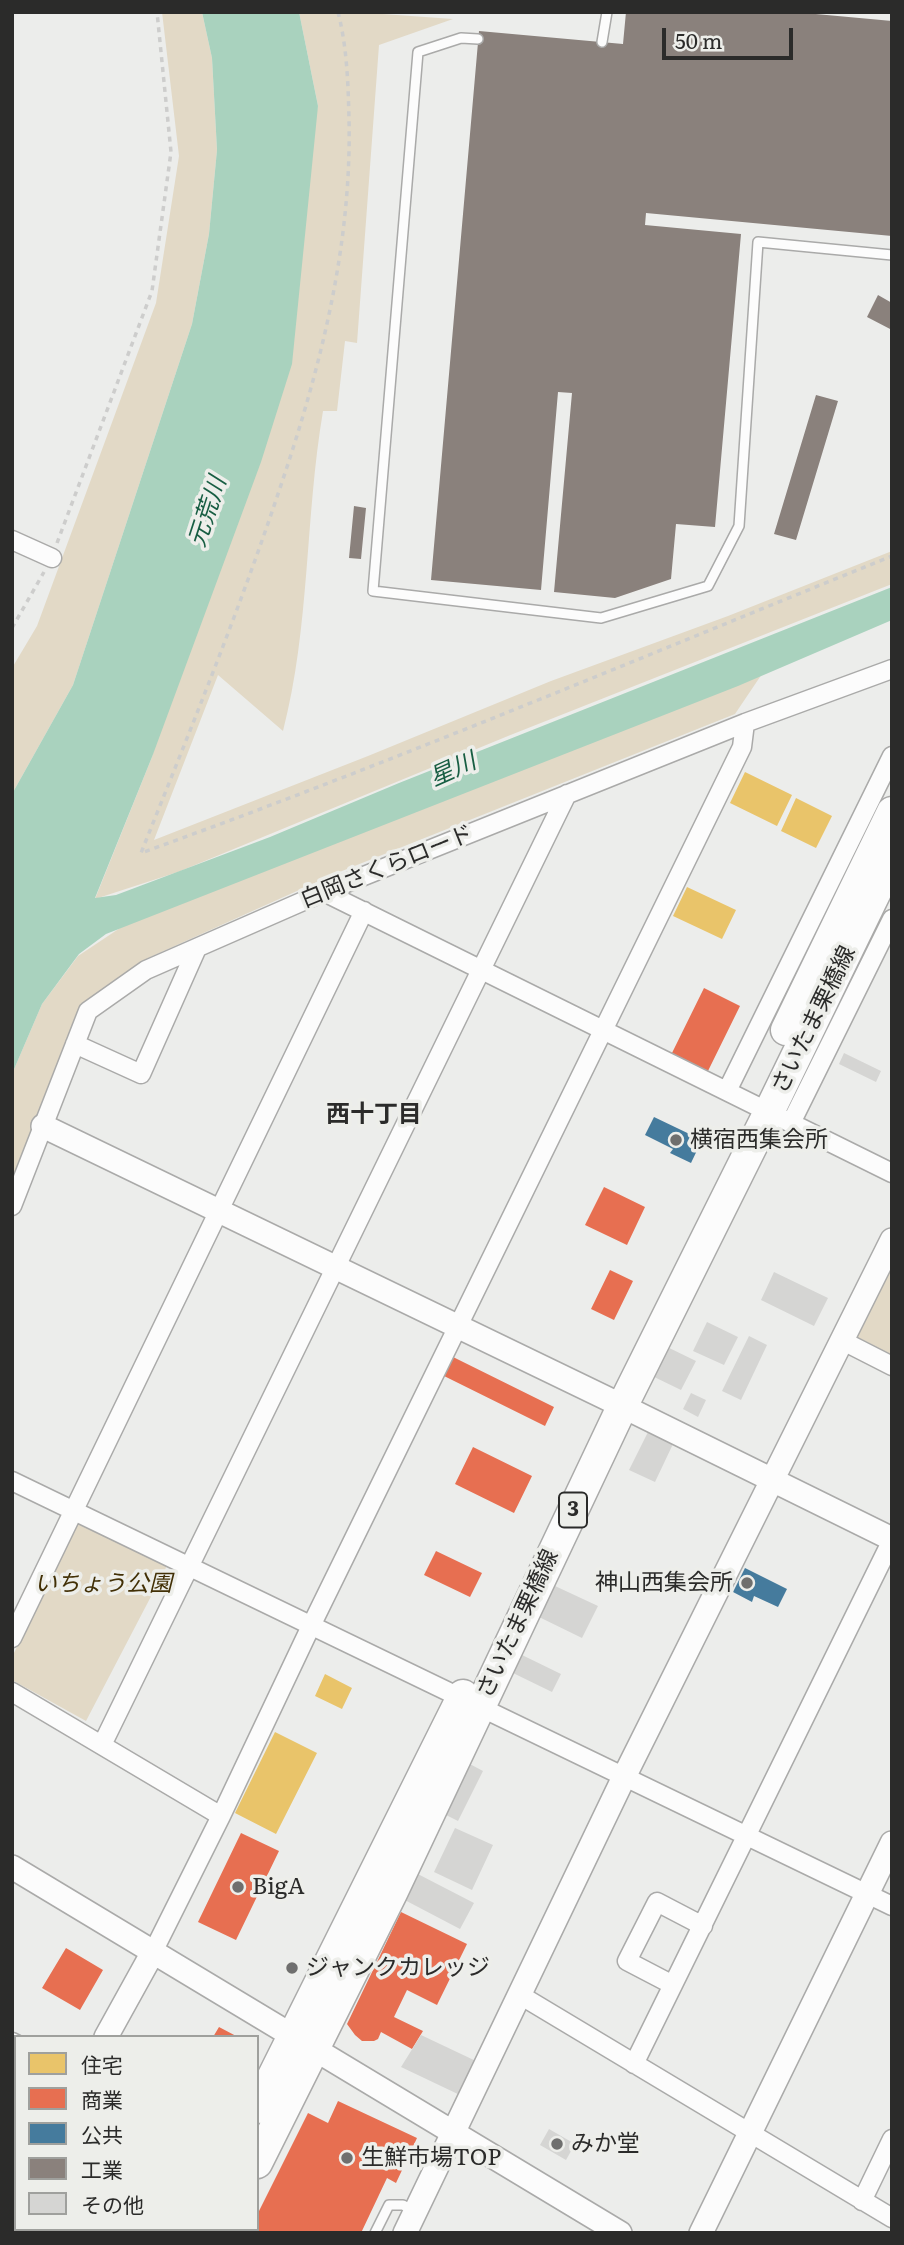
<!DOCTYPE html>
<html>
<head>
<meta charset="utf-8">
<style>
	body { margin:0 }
	#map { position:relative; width:904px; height:2245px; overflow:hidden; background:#ecedeb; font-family:Literata,"Noto Sans JP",serif }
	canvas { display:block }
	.frame { position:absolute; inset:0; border:14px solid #2b2b2a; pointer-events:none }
	.legend { position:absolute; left:14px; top:2035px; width:245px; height:196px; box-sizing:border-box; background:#edeeea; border:2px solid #9fa09d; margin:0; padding:9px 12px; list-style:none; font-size:21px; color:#2b2b2a }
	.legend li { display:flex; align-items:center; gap:14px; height:35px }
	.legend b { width:35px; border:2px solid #9fa09d }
	.scale { position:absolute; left:662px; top:28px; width:131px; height:32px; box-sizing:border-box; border:4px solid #2b2b2a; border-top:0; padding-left:9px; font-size:21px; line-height:24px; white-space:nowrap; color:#2b2b2a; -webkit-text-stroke:5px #edeeea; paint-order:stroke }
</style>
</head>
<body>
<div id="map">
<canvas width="904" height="2245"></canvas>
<div class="frame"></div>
<ul class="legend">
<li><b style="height:19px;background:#e9c46a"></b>住宅</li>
<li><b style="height:19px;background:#e76f51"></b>商業</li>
<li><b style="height:19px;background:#457b9d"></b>公共</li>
<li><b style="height:19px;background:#8a817c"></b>工業</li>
<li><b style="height:19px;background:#d5d5d3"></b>その他</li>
</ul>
<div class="scale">50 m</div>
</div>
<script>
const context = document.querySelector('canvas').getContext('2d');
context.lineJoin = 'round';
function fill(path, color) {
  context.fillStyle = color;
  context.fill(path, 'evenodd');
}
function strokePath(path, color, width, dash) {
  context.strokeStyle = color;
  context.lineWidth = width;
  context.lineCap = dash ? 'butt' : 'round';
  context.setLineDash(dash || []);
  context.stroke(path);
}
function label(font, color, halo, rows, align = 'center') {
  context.font = font + ' Literata,"Noto Sans JP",serif';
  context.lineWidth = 7;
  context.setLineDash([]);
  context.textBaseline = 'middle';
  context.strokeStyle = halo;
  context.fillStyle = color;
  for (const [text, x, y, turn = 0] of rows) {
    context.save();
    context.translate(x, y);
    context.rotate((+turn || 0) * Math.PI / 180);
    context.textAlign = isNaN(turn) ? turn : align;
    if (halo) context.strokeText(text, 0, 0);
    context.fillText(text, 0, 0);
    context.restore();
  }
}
fill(new Path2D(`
	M 162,12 L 202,12 L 212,58 L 217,150 L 209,234 L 192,324 L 73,685 L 12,794 L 12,668 L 37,626 L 156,303 L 179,156 Z
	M 299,12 L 355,12 L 453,19 L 379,45 L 357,343 L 345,341 L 337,411 L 323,411 C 305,517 310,628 283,731 L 218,675 L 154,840 L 368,756 L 551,681 L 728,616 L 892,551 L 892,584 L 508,736 L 178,872 L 95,899 L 152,757 L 318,106 Z
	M 764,671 L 735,714 L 337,873 L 148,958 L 81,1008 L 12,1185 L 12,1074 L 42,1004 L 78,956 L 126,924 Z
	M 892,1259 L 892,1355 L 857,1337 Z
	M 81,1518 L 170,1560 L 86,1721 L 12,1680 L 12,1657 Z`), '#e2d9c6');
fill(new Path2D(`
	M 202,12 L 299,12 L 318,106 L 292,364 L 261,462 L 152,757 L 95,898 L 116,895 L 270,837 L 399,783 L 892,587 L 892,620 L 738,686 L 106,934 L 79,954 L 42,1004 L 12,1074 L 12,794 L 73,685 L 192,324 L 209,234 L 217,150 L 212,58 Z`), '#a9d2be');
fill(new Path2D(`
	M 745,772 L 792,795 L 777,826 L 730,803 Z
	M 796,798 L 832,816 L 816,848 L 781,831 Z
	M 687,887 L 736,910 L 722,939 L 673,916 Z
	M 325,1674 L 352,1688 L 342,1709 L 315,1696 Z
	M 275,1732 L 317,1753 L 276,1834 L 235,1813 Z`), '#e9c46a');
fill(new Path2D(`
	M 704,988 L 740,1006 L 707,1073 L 671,1055 Z
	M 604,1187 L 645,1207 L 627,1245 L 585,1225 Z
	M 610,1270 L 633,1281 L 614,1320 L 591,1309 Z
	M 449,1355 L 554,1407 L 545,1426 L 440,1374 Z
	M 473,1447 L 532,1476 L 514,1513 L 455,1484 Z
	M 436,1551 L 482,1573 L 470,1597 L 424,1575 Z
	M 241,1833 L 279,1851 L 236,1940 L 198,1922 Z
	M 401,1912 L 467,1944 L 437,2005 L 407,1990 L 394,2017 L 423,2031 L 412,2049 L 381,2032 L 378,2039 L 374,2041 L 362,2041 L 355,2035 L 347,2024 Z
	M 66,1948 L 103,1970 L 80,2010 L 42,1988 Z
	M 219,2027 L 238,2037 L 213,2037 Z
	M 338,2101 L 417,2138 L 396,2183 L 387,2178 L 361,2233 L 248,2233 L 250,2229 L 257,2229 L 257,2215 L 308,2113 L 328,2123 Z`), '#e76f51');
fill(new Path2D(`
	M 654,1117 L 702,1140 L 691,1163 L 670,1153 L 673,1149 L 645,1135 Z
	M 745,1568 L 787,1589 L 778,1607 L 754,1596 L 752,1602 L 733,1592 Z`), '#457b9d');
fill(new Path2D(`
	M 626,12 L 794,12 L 892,21 L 892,236 L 646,213 L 645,225 L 741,234 L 715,527 L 676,524 L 671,579 L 615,598 L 554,592 L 572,393 L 558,392 L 541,590 L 431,580 L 479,31 L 623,44 Z
	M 878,295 L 892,303 L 892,330 L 867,317 Z
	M 816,395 L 838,401 L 796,540 L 774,534 Z
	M 354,506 L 366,508 L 361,559 L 349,558 Z`), '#8a817c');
fill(new Path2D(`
	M 844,1053 L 881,1071 L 876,1082 L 839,1064 Z
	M 774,1272 L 828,1298 L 814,1326 L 761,1300 Z
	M 707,1322 L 738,1337 L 724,1365 L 693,1351 Z
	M 749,1336 L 767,1345 L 741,1400 L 722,1391 Z
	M 661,1344 L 696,1361 L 681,1390 L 646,1373 Z
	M 691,1393 L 706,1400 L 698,1417 L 683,1409 Z
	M 648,1432 L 673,1444 L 655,1482 L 629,1470 Z
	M 555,1586 L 598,1606 L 582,1638 L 539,1617 Z
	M 522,1655 L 561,1674 L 552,1692 L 513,1673 Z
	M 466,1762 L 483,1771 L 458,1821 L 440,1812 Z
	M 455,1828 L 493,1845 L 472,1890 L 434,1872 Z
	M 412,1871 L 474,1903 L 460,1929 L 399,1897 Z
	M 421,2035 L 478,2062 L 462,2096 L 401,2067 Z
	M 549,2129 L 575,2144 L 566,2160 L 540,2145 Z`), '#d5d5d3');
const service = new Path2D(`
	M 478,39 L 461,38 L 418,52 L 373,591 L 601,618 L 708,586 L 739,526 L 758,242 L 892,255
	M 602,42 L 607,12
	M 375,2233 L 389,2205 L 403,2205 L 414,2211`);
const minor = new Path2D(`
	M 12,540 L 52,558
	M 324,892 L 892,1173
	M 75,1044 L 141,1074 L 197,948
	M 727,1091 L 892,756
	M 791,1123 L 892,919
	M 12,1206 L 88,1011 L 146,970 L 324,892 L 745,723 L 892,669
	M 841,1340 L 892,1366
	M 12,1481 L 892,1906
	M 12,1638 L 364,911
	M 12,1692 L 221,1816
	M 102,1745 L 567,794
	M 153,1952 L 221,1816 L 311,1626 L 742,747 L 745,723
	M 673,1985 L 627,1961 L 657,1902 L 703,1926
	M 520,1995 L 892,2218
	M 12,2042 L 16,2044
	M 634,2064 L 892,1540
	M 862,2201 L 892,2139`);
const tertiary = new Path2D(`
	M 43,1126 L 606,1398 L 892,1539
	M 12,1867 L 620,2233
	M 106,2037 L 153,1952
	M 12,2228 L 16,2221
	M 405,2233 L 624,1777 L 892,1240
	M 701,2233 L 892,1843`);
const primary = new Path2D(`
	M 786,1030 L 892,812
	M 257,2108 L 463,1695
	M 257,2163 L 392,1893 L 622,1407 L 769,1112 L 892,859
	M 197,2233 L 199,2229
	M 223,2233 L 225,2229`);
strokePath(service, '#aaaaa9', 12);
strokePath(minor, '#aaaaa9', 21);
strokePath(tertiary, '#aaaaa9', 26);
strokePath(primary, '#aaaaa9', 33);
strokePath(new Path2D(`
	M 338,12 C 347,47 348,82 349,118 C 352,246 320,370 279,491 C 238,614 189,733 141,853 C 394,762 642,657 892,556
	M 57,543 L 152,291 L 171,152 L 157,12
	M 12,628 L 44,572`), '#cdcdcc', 3.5, [5, 5]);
strokePath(service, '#fcfcfc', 9);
strokePath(minor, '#fcfcfc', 18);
strokePath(tertiary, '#fcfcfc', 23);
strokePath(primary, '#fcfcfc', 30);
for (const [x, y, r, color] of [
	[676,1140,7,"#6f6f6e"],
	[747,1583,7,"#6f6f6e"],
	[238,1887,7,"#6f6f6e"],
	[292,1968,7,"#6f6f6e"],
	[557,2144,7,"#6f6f6e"],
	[347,2158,7,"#6f6f6e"]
]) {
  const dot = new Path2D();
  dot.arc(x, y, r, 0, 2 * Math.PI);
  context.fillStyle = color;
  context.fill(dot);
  strokePath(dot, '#edeeea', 2.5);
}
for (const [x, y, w] of [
	[573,1510,28]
]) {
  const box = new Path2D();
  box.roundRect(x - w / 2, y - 17.5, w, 35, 5);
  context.fillStyle = '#edeeea';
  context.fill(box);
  strokePath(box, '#2b2b2a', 2);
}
label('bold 21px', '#2b2b2a', null, [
	["3",573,1510]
]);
label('23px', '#2b2b2a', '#edeeea', [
	["白岡さくらロード",387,867,-22],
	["さいたま栗橋線",814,1020,-64],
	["さいたま栗橋線",518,1624,-65]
]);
label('23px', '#2b2b2a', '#edeeea', [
	["横宿西集会所",690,1140],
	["神山西集会所",733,1583,"right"],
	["BigA",252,1887],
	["ジャンクカレッジ",306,1968],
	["みか堂",571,2144],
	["生鮮市場TOP",361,2158]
], 'left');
label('italic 23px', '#423006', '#edeeea', [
	["いちょう公園",103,1584]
]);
label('italic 24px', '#185e43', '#edeeea', [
	["元荒川",208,512,-72],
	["星川",453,770,-24]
]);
label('bold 24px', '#2b2b2a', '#edeeea', [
	["西十丁目",374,1115]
]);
</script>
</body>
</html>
